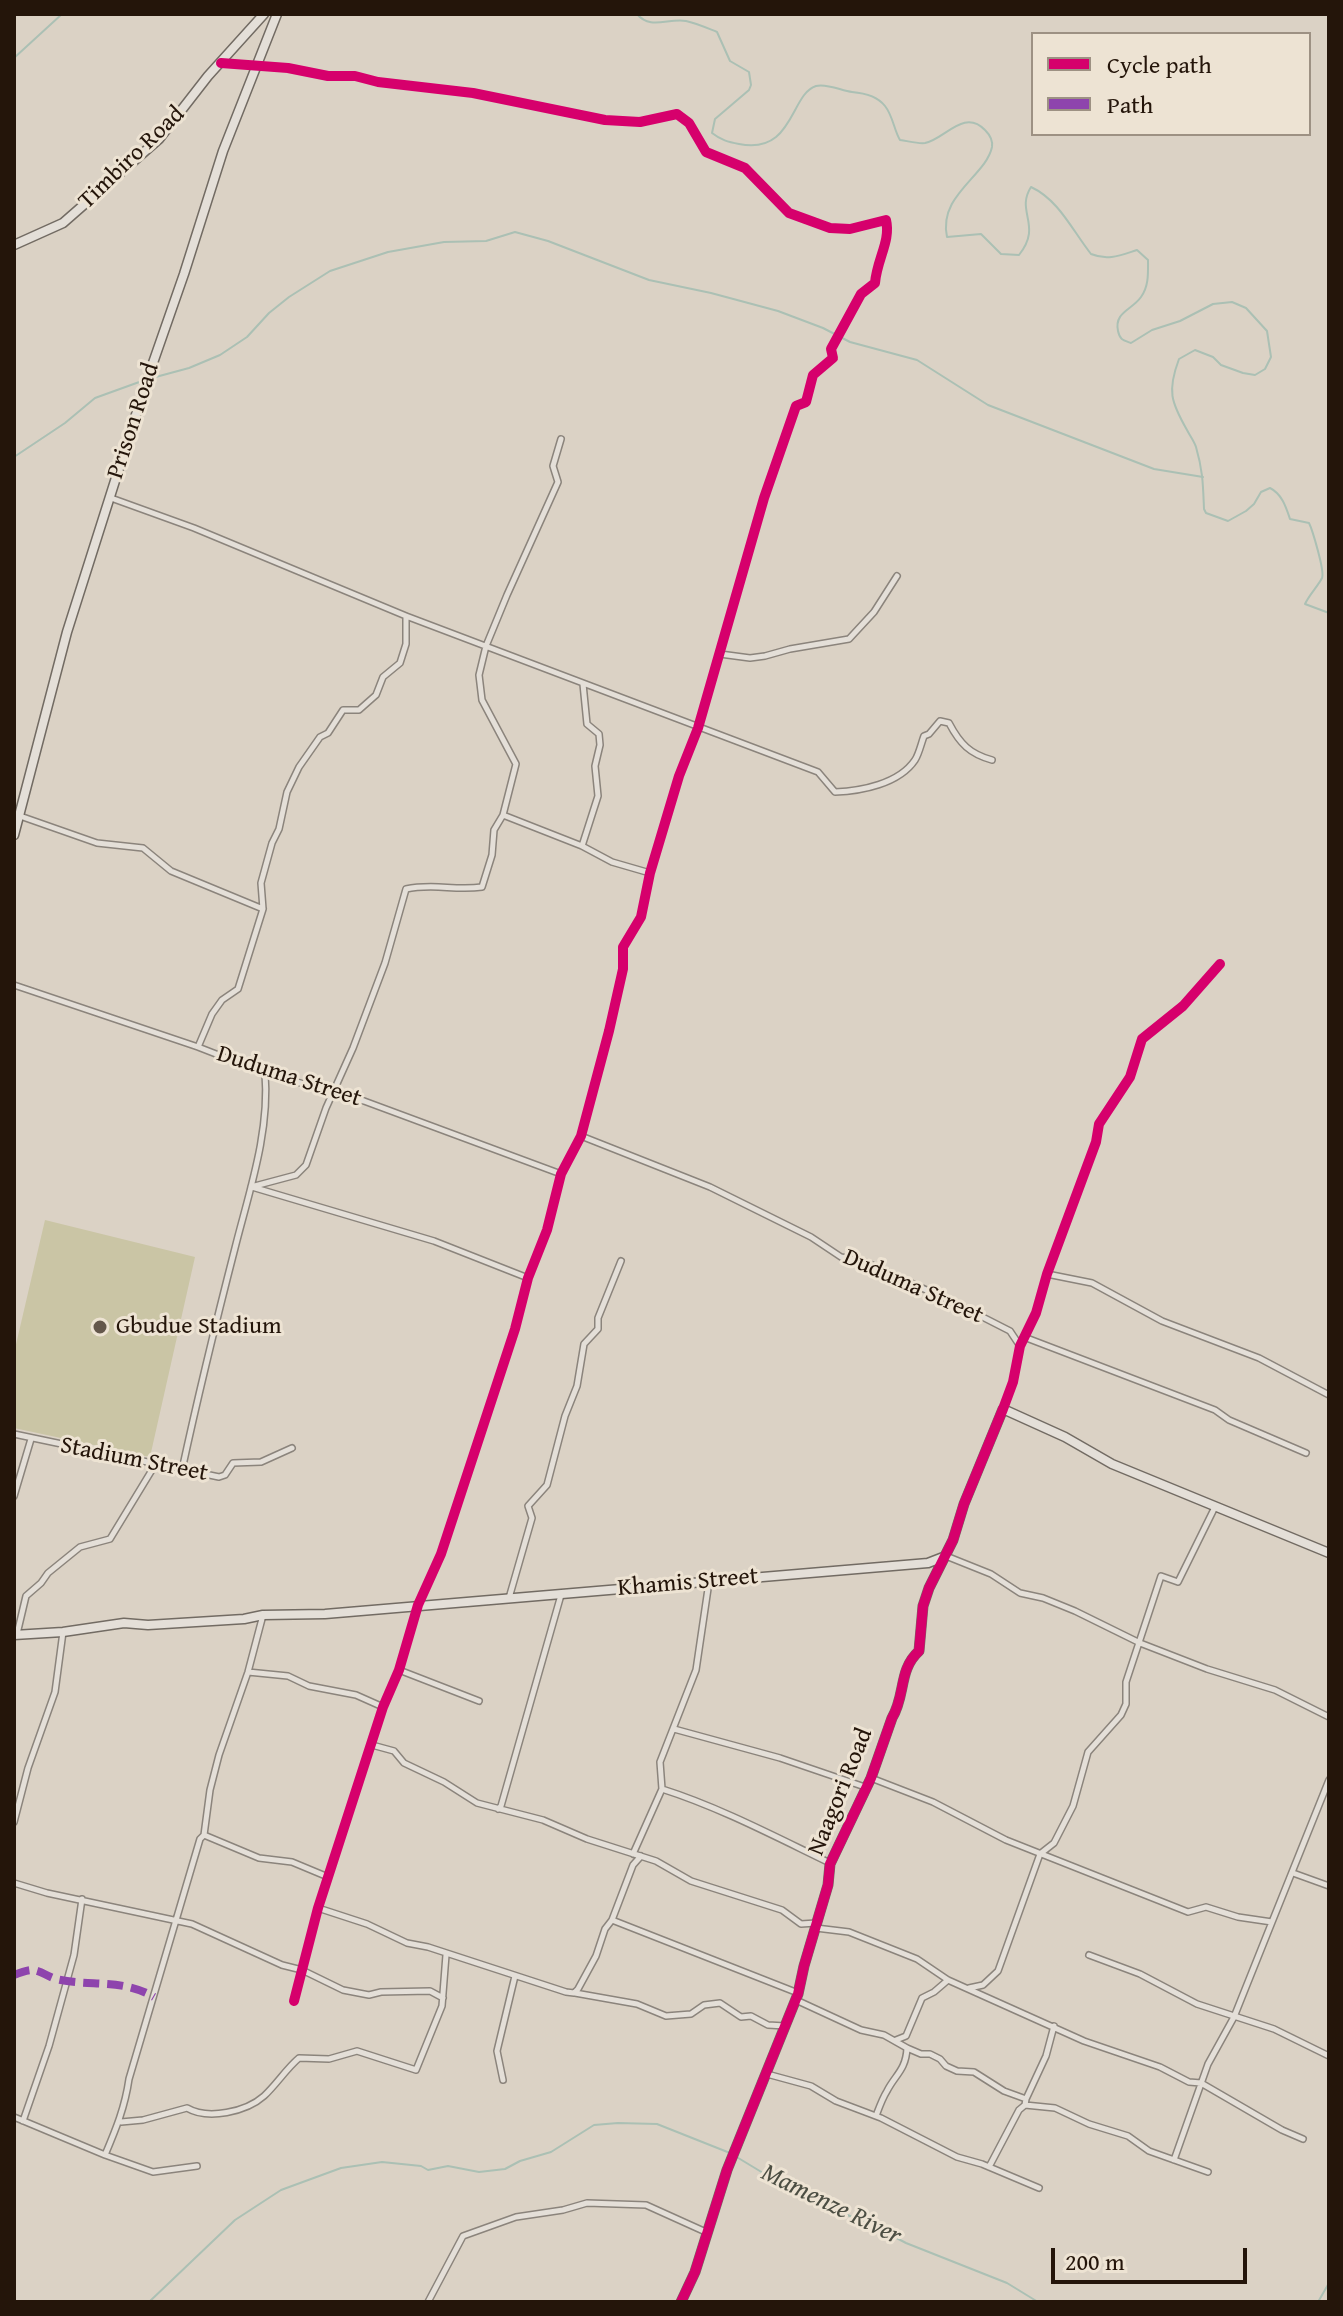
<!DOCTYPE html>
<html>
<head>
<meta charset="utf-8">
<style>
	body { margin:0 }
	#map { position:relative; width:1343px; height:2316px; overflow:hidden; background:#dbd2c5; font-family:"Gentium Book Plus",serif }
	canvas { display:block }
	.frame { position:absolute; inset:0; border:16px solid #24150a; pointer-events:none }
	.legend { position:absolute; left:1031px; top:32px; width:280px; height:104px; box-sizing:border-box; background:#ede3d3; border:2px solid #9d9183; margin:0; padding:10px 14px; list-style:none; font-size:24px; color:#24150a }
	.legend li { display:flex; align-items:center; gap:16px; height:40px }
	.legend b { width:40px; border:2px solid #9d9183 }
	.scale { position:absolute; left:1051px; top:2248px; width:196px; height:36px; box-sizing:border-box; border:4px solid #24150a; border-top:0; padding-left:10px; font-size:24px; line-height:28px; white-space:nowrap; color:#24150a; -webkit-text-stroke:6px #ede3d3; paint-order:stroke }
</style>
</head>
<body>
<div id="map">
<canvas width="1343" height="2316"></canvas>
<div class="frame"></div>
<ul class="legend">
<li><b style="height:10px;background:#d6006c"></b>Cycle path</li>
<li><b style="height:10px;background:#8e44ad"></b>Path</li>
</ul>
<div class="scale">200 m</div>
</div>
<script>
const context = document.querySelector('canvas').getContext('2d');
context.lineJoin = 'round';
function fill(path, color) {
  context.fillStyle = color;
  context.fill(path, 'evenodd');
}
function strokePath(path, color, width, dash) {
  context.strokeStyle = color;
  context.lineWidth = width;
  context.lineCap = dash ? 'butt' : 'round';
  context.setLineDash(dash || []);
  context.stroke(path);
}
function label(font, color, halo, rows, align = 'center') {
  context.font = font + ' "Gentium Book Plus",serif';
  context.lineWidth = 6;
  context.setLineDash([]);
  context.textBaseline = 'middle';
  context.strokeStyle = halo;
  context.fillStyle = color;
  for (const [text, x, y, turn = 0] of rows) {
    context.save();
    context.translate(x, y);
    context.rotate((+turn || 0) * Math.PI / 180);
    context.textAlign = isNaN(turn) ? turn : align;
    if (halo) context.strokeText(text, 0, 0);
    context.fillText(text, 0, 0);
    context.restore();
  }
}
fill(new Path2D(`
	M 45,1220 L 195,1257 L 150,1457 L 14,1428 L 14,1353 Z`), '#cac5a5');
strokePath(new Path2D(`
	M 637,14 C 650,30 668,18 686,21 C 696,23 707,28 717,32 L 730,61 L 749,72 L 751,85 L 749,90 L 715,119 L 712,133 C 721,140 728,142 739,144 C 794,155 790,94 816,86 C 827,83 842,91 852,92 C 864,93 878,97 885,106 C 893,116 894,130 900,140 C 908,141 918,144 925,143 C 945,139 964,108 985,130 C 990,135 993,140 992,147 C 986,176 938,195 947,237 L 981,234 L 1001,254 L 1019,255 C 1043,225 1015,212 1031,187 C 1059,200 1072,230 1091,254 C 1108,261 1121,255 1137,250 L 1148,260 C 1148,273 1149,286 1141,297 C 1132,310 1114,312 1118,331 C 1120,340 1123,340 1131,343 L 1152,330 L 1180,321 L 1213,304 L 1232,302 L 1246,308 L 1267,331 L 1271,357 L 1265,369 L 1255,375 L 1243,373 L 1221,365 L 1213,357 L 1195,350 L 1179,359 C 1167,391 1171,402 1187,430 C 1190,436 1194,441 1196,447 C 1203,471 1203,485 1204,509 L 1206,513 L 1228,521 L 1246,511 L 1254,504 L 1261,492 L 1270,488 C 1282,494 1286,507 1290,519 L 1309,523 C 1312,529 1325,571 1322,578 C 1318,586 1309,595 1305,604 L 1329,613
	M 14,58 L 62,14
	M 152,378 L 189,368 L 220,355 L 247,337 L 269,313 L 289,297 L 330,271 L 388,252 L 444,242 L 486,241 L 515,232 L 548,241 L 649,280 L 711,293 L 778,311 L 823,328 L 850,342 L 917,360 L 988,405 L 1154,469 L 1203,477
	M 14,457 L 65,423 L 95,398 L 142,381
	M 735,2156 L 806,2199 L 868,2223 L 906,2243 L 1007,2283 L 1038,2302
	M 149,2302 L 235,2220 L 281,2190 L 341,2168 L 382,2162 L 421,2166 L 428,2170 L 448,2166 L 479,2172 L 505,2169 L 520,2161 L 551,2152 L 594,2125 L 618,2123 L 657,2124 L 730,2153
	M 1318,2302 L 1329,2283`), '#abc0b4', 2);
const street = new Path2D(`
	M 222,63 L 288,68 L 328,76 L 355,76 L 378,82 L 473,93 L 605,120 L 640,122 L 677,114 L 689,123 L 706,152 L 745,168 L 789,213 L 830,228 L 850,229 L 886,220 C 891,241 877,259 875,283 L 861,294 L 831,349 L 833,358 L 813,375 L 806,402 L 796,406 L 764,498 L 698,728 L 679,776 L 650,873 L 641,917 L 623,947 L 623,969 L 609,1031 L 581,1136 L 561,1174 L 547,1230 L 528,1278 L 515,1329 L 441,1554 L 418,1605 L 399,1670 L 383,1707 L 318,1908 L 294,2001
	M 561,439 L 553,466 L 558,482 L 507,595 L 486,646 L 479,675 L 482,700 L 516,764 L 503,815 L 582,846 L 612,862 L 650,873
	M 111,498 L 194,528 L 406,616 L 818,772 L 835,792 C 861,791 899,784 915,760 C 919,754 921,744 924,736 L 929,734 L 940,721 L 949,723 C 960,744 970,754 992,760
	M 720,654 L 750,658 L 765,656 L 790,649 L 849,639 L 874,612 L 897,576
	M 20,816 L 97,843 L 143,848 L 171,871 L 263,909
	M 582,846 L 598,796 L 595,766 L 600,745 L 599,734 L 587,724 L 583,684
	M 14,985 L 198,1047 L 265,1073 L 364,1101 L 561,1174
	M 198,1047 L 212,1014 L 222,1000 L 238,989 L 263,909 L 261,883 L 272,843 L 279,829 L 287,792 L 299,767 L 320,737 L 328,733 L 343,710 L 359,710 L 376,695 L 383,677 L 400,663 L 406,644 L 406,616
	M 581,1136 L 710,1187 L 811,1237 L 841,1257 L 863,1261 L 959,1305 L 1010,1331 L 1020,1346
	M 251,1187 L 296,1175 L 306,1165 L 326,1108 L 353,1048 L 385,963 L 406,889 C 434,883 455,891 482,887 L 492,855 L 494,830 L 503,815
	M 252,1187 L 434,1241 L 528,1278
	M 1047,1274 L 1092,1283 L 1162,1321 L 1259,1358 L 1329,1395
	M 1024,1337 L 1215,1410 L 1229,1420 L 1306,1453
	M 1003,1409 L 1013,1382 L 1020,1346 L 1036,1313 L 1047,1274 L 1096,1142 L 1099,1124 L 1130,1077 L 1142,1039 L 1183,1006 L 1220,964
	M 14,1434 L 219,1477 L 225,1475 L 233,1463 L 261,1462 L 292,1448
	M 182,1470 C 198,1396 216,1322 235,1248 C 249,1192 270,1132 265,1073
	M 14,1496 L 31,1439
	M 946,1556 L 991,1574 L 1020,1593 L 1043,1598 L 1075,1611 L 1140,1643 L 1207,1669 L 1275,1690 L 1329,1717
	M 509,1598 L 532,1518 L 528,1506 L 547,1485 L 565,1416 L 577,1386 L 584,1344 L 598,1329 L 598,1318 L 621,1261
	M 17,1634 L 26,1596 L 41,1583 L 48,1573 L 80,1547 L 110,1539 L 155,1465
	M 399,1670 L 479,1701
	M 248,1672 L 288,1676 L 309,1686 L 356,1695 L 383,1707
	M 674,1729 L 780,1758 L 865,1787
	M 372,1745 L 394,1751 L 404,1763 L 444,1782 L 477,1803 L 543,1820 L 587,1839 L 656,1861 L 691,1881 L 782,1910 L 801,1924 L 816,1923
	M 871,1778 L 933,1802 L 1006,1840 L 1188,1912 L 1206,1907 L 1238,1917 L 1272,1922 L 1329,1780
	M 662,1789 C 719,1807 776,1837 830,1863
	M 498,1809 L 501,1806 L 561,1595
	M 14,1822 L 28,1768 L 55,1692 L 63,1632
	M 204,1835 L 259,1858 L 292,1862 L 328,1877
	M 633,1854 L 662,1789 L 660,1762 L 696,1670 L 709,1582
	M 1293,1873 L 1329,1886
	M 14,1883 L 47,1893 L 192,1924 L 282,1965 L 302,1970 L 343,1990 L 369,1995 L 381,1992 L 430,1991 L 443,1998
	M 318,1908 L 367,1924 L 407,1943 L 428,1947 L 566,1992 L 574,1993 L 578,1989 L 596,1956 L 605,1929 L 612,1920 L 798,1993
	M 612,1920 L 633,1865 L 641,1856
	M 816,1928 L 849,1932 L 917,1959 L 948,1980 L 1084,2041 L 1160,2067 L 1189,2082 L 1201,2083 L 1282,2130 L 1303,2139
	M 1089,1955 L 1140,1974 L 1197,2004 L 1274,2029 L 1329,2056
	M 969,1988 L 983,1985 L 998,1971 L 1040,1854 L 1054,1843 L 1073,1806 L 1088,1752 L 1121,1715 L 1126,1704 L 1126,1682 L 1161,1576 L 1178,1582 L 1215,1507
	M 575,1993 L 637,2004 L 666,2016 L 691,2014 L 704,2005 L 720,2003 L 741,2017 L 751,2016 L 768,2025 L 785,2026
	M 796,2000 L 861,2030 L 884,2035 L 907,2048 C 906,2070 895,2075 887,2091 C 882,2099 879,2108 876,2116
	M 896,2040 L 906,2036 L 922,1998 L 934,1992 L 948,1980
	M 907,2048 L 921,2054 L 930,2054 L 940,2059 L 946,2066 L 957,2071 L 974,2072 L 1004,2091 L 1026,2099 L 1025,2105 L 1019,2110 L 989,2167
	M 767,2074 L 811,2086 L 836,2101 L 881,2118 L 957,2157 L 982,2164 L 1039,2188
	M 503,2080 L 497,2051 L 515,1976
	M 1026,2099 L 1046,2056 L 1054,2026
	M 1025,2105 L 1055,2108 L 1089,2124 L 1128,2136 L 1149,2151 L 1208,2172
	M 14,2117 L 105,2155 L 153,2172 L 197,2166
	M 23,2121 L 49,2046 L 74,1955 L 82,1899
	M 121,2122 L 143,2120 L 187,2108 C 208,2120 246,2112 264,2096 C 277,2084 286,2069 299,2058 L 329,2059 L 357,2051 L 416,2070 L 442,2006 L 446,1955
	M 105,2155 C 116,2129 125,2107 129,2079 L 200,1839 L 204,1835 L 210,1790 L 219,1755 L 248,1672 L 263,1615
	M 1174,2160 L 1208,2064 L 1234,2017 L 1272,1922
	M 428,2302 L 463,2236 L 516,2217 L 563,2210 L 587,2203 L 646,2205 L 708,2233`);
const secondary = new Path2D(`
	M 14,245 L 63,223 L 159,139 L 208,76 L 264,14
	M 14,835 L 67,632 L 147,380 L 184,274 L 223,151 L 277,14
	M 14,1635 L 63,1632 L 124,1623 L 148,1625 L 244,1619 L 263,1615 L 325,1614 L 928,1563 L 946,1556
	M 681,2302 L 695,2272 L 727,2170 L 798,1994 L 804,1966 L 828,1885 L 830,1864 L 871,1778 L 892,1718 C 906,1695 898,1670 919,1651 L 923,1606 L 929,1588 L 953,1540 L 964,1504 L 1003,1409 L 1065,1437 L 1112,1464 L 1329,1553`);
strokePath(street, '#8b847c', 8);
strokePath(secondary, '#726b63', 11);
strokePath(street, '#e4dfd8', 5);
strokePath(secondary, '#e4dfd8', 8);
strokePath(new Path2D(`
	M 14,1975 C 19,1973 27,1970 32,1970 C 40,1970 48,1977 56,1979 C 90,1987 122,1978 154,1997`), '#8e44ad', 8, [16, 8]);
strokePath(new Path2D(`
	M 221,63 L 288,68 L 328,76 L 355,76 L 378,82 L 473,93 L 605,120 L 640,122 L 677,114 L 689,123 L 706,152 L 745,168 L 789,213 L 830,228 L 850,229 L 886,220 C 891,241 877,259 875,283 L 861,294 L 831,349 L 833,358 L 813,375 L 806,402 L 796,406 L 764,498 L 698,728 L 679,776 L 650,873 L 641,917 L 623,947 L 623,969 L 609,1031 L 581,1136 L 561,1174 L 547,1230 L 528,1278 L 515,1329 L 441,1554 L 418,1605 L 399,1670 L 383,1707 L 318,1908 L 294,2001
	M 681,2302 L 695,2272 L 727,2170 L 798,1994 L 804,1966 L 828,1885 L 830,1864 L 871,1778 L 892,1718 C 906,1695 898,1670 919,1651 L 923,1606 L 929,1588 L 953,1540 L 964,1504 L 1003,1409 L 1013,1382 L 1020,1346 L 1036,1313 L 1047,1274 L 1096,1142 L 1099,1124 L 1130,1077 L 1142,1039 L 1183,1006 L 1220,964`), '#d6006c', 10);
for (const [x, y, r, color] of [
	[100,1327,8,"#64574b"]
]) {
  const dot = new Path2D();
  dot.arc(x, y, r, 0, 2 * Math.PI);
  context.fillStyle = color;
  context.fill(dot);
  strokePath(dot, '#ede3d3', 3);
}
label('24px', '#24150a', '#ede3d3', [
	["Timbiro Road",132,158,-44],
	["Prison Road",134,421,-72],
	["Duduma Street",289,1077,18],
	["Duduma Street",913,1287,24],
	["Stadium Street",134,1460,11],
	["Khamis Street",688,1583,-5],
	["Naagori Road",841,1792,-68]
]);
label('24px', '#24150a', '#ede3d3', [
	["Gbudue Stadium",116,1327]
], 'left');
label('italic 26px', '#4c4e43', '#ede3d3', [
	["Mamenze River",831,2205,26]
]);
</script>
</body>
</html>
